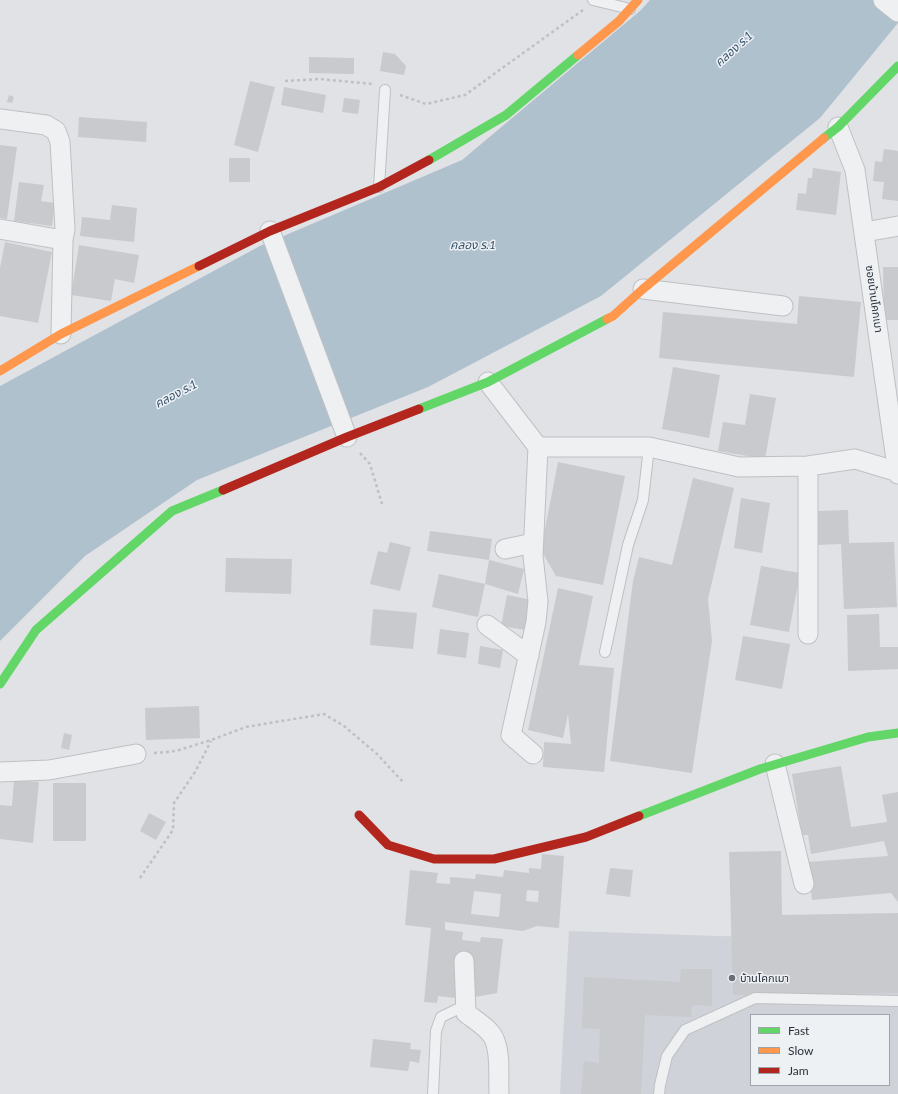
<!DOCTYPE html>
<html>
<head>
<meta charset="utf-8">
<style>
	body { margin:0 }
	#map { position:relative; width:898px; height:1094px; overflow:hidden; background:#e0e2e5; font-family:Lato,sans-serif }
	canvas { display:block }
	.legend { position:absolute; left:750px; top:1014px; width:140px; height:72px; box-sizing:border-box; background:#eef1f4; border:1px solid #9fa4aa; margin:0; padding:5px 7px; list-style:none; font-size:12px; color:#29313c }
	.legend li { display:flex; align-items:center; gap:8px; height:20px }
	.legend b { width:20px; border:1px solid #9fa4aa }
</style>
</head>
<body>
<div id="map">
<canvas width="898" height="1094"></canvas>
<ul class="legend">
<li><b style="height:5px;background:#63d668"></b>Fast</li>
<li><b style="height:5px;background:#ff974d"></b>Slow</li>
<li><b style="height:5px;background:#b3261e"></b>Jam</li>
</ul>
</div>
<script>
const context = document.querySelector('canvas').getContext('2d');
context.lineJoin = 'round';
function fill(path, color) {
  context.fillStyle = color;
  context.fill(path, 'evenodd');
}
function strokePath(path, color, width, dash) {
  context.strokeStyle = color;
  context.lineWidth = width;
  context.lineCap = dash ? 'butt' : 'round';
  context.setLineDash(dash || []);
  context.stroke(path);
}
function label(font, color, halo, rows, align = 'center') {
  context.font = font + ' Lato,"Noto Sans Thai",sans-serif';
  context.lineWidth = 3;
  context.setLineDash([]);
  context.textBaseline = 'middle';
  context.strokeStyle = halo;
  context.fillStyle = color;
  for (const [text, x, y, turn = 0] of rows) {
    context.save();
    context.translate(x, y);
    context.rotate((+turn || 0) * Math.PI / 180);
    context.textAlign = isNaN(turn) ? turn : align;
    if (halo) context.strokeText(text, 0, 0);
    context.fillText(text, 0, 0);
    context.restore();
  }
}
fill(new Path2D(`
	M 569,931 L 898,942 L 898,1094 L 560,1094 ZM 751,1015 L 889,1015 L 889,1085 L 751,1085 Z`), '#cfd2d8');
fill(new Path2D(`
	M 650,0 L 898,0 L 898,23 L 820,118 L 601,296 L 428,387 L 197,480 L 85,556 L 0,641 L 0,386 L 260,246 L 462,160 L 641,10 Z`), '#b0c1ce');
fill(new Path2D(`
	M 383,52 L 395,54 L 406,66 L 404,75 L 380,71 Z
	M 309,57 L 354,58 L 354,74 L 309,73 Z
	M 250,81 L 275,87 L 258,152 L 234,145 Z
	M 284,87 L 326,95 L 323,113 L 281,105 Z
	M 9,95 L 14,97 L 12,103 L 7,102 Z
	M 344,98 L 360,100 L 358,114 L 342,112 Z
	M 79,117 L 147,122 L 146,142 L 78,137 Z
	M 0,145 L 17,147 L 7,219 L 0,218 Z
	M 884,149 L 898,151 L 898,201 L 882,199 L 884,182 L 873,181 L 875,161 L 882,162 Z
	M 229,158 L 250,158 L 250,182 L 229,182 Z
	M 813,168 L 841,172 L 836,215 L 796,210 L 798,193 L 806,194 L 808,178 L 812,178 Z
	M 19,182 L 44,185 L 41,201 L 55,203 L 52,226 L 14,221 Z
	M 112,205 L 137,208 L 134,242 L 80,236 L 82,217 L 110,220 Z
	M 5,242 L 52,252 L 38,323 L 0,316 L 0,268 Z
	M 79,245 L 139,255 L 134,283 L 115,279 L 111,301 L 71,295 Z
	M 883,267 L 898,267 L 898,320 L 884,320 Z
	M 799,296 L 861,302 L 854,377 L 659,358 L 663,312 L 797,324 Z
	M 673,367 L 720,375 L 709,438 L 662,429 Z
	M 750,394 L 776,398 L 765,459 L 718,451 L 723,422 L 745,425 Z
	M 558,462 L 625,476 L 603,585 L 556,576 L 541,550 Z
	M 693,478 L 734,488 L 708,599 L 712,641 L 692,773 L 610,761 L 633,581 L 639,557 L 672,565 Z
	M 741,498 L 770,503 L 762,553 L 734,548 Z
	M 848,510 L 849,543 L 894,542 L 897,607 L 844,609 L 841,544 L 817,545 L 816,511 Z
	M 430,531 L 492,539 L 489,560 L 427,551 Z
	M 390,542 L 411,547 L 400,591 L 370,584 L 378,551 L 387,553 Z
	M 226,558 L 292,559 L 291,594 L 225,592 Z
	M 489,560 L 524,569 L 518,594 L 485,584 Z
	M 761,566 L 800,573 L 789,632 L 750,625 Z
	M 439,574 L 485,584 L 478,617 L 432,607 Z
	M 558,588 L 593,596 L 579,665 L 614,668 L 604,772 L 543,767 L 544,742 L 571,744 L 568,714 L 563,738 L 528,730 Z
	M 507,595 L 532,600 L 526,630 L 501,626 Z
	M 373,609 L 417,613 L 413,649 L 370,645 Z
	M 879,614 L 880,647 L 898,647 L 898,669 L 848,671 L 847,615 Z
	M 440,629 L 469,633 L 466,658 L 437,654 Z
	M 743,636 L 790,644 L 782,689 L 735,680 Z
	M 480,646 L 503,650 L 500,668 L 478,664 Z
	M 199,706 L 200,738 L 146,740 L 145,708 Z
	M 64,733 L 72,735 L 69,750 L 61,748 Z
	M 841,766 L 851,827 L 887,822 L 882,795 L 898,792 L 898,839 L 891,840 L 898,839 L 898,902 L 891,893 L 812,900 L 808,862 L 888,856 L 884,841 L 811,854 L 808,835 L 802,835 L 792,774 Z
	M 14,780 L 39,782 L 33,843 L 0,839 L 0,805 L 12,806 Z
	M 53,783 L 86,783 L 86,841 L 53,841 Z
	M 149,813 L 166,822 L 156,840 L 140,831 Z
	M 781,851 L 782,915 L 898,913 L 898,993 L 733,995 L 729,852 Z
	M 542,854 L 564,856 L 559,928 L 537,926 L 523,931 L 445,922 L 445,930 L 463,932 L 462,940 L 480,942 L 481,937 L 503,939 L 497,993 L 475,997 L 475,991 L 456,989 L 455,998 L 438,996 L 437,1003 L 424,1002 L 431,928 L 405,925 L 410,870 L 438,873 L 436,883 L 450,884 L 450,877 L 475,879 L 476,874 L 503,877 L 504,870 L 529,873 L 529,868 L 541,869 ZM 527,890 L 539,891 L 538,902 L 526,901 ZM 474,891 L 501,894 L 499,917 L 471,914 Z
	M 610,868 L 633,870 L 630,897 L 606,894 Z
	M 681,969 L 712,969 L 712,1006 L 692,1005 L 691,1017 L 645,1015 L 641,1094 L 581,1094 L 584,1061 L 599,1063 L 600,1029 L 582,1028 L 584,977 L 680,982 Z
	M 373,1039 L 411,1043 L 410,1049 L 421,1050 L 419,1063 L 410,1061 L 408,1071 L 370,1067 Z`), '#c8cacd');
const lane = new Path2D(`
	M 593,0 L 630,9
	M 379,187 L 385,90
	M 605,652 L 628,545 L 643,500 L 649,447
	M 433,1094 L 436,1031 L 441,1017 L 466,1005
	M 659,1094 L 660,1085 L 667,1056 L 685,1030 L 755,998 L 898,1001`);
const street = new Path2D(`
	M 883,0 L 898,12
	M 0,119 L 46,125 L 56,131 L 60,142 L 65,229 L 63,240
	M 838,127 L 855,170 L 898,474
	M 0,229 L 63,240 L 61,334
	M 270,231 L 347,437
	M 865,232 L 898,226
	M 643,289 L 783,306
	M 488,382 L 538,447 L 649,447 L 739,467 L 808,466 L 855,459 L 898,472
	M 808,466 L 808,634
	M 505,549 L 533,543
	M 487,625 L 529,656
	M 533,754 L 511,735 L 536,622 L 538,601 L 533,556 L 538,447
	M 775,764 L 804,884
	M 0,772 L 49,770 L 136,754
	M 464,961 L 466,1013 C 476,1021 491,1029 495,1041 C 501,1057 498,1077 499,1094`);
strokePath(lane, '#bec0c3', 12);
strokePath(street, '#bec0c3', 21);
strokePath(new Path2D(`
	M 285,81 L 320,79 L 373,84
	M 400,95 L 426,104 L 465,95 L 583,10
	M 360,453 L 370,464 L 382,504
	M 154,753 L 176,751 L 211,740 L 246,727 L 324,714 L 344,726 L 377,754 L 404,783
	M 140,878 L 173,830 L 174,803 L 195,772 L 211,741`), '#bec1c3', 2.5, [3, 3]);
strokePath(lane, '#eff0f2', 10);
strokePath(street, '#eff0f2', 19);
strokePath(new Path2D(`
	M 824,138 L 838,127 L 898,66
	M 429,160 L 506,115 L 578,55
	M 419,409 L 488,382 L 607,319
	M 0,684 L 36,630 L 172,511 L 223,490
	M 639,816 L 760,769 L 868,737 L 898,733`), '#63d668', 9);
strokePath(new Path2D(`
	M 578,55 L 619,21 L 638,0
	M 607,319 L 613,316 L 643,289 L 824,138
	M 0,371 L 61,334 L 199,266`), '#ff974d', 9);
strokePath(new Path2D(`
	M 199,266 L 270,231 L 379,187 L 429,160
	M 223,490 L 347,437 L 419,409
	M 359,815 L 388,845 L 434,859 L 494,859 L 586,837 L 639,816`), '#b3261e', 9);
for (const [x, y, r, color] of [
	[732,978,4,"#696f77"]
]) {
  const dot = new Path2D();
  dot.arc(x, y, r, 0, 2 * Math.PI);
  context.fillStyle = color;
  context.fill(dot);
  strokePath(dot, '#eef1f4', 1.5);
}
label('11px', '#29313c', '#eef1f4', [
	["ซอยบ้านโคกเมา",874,299,82]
]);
label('11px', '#29313c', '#eef1f4', [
	["บ้านโคกเมา",740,978]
], 'left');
label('italic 12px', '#36536d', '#eef1f4', [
	["คลอง ร.1",734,49,-42],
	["คลอง ร.1",473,245],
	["คลอง ร.1",176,394,-28]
]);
</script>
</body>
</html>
